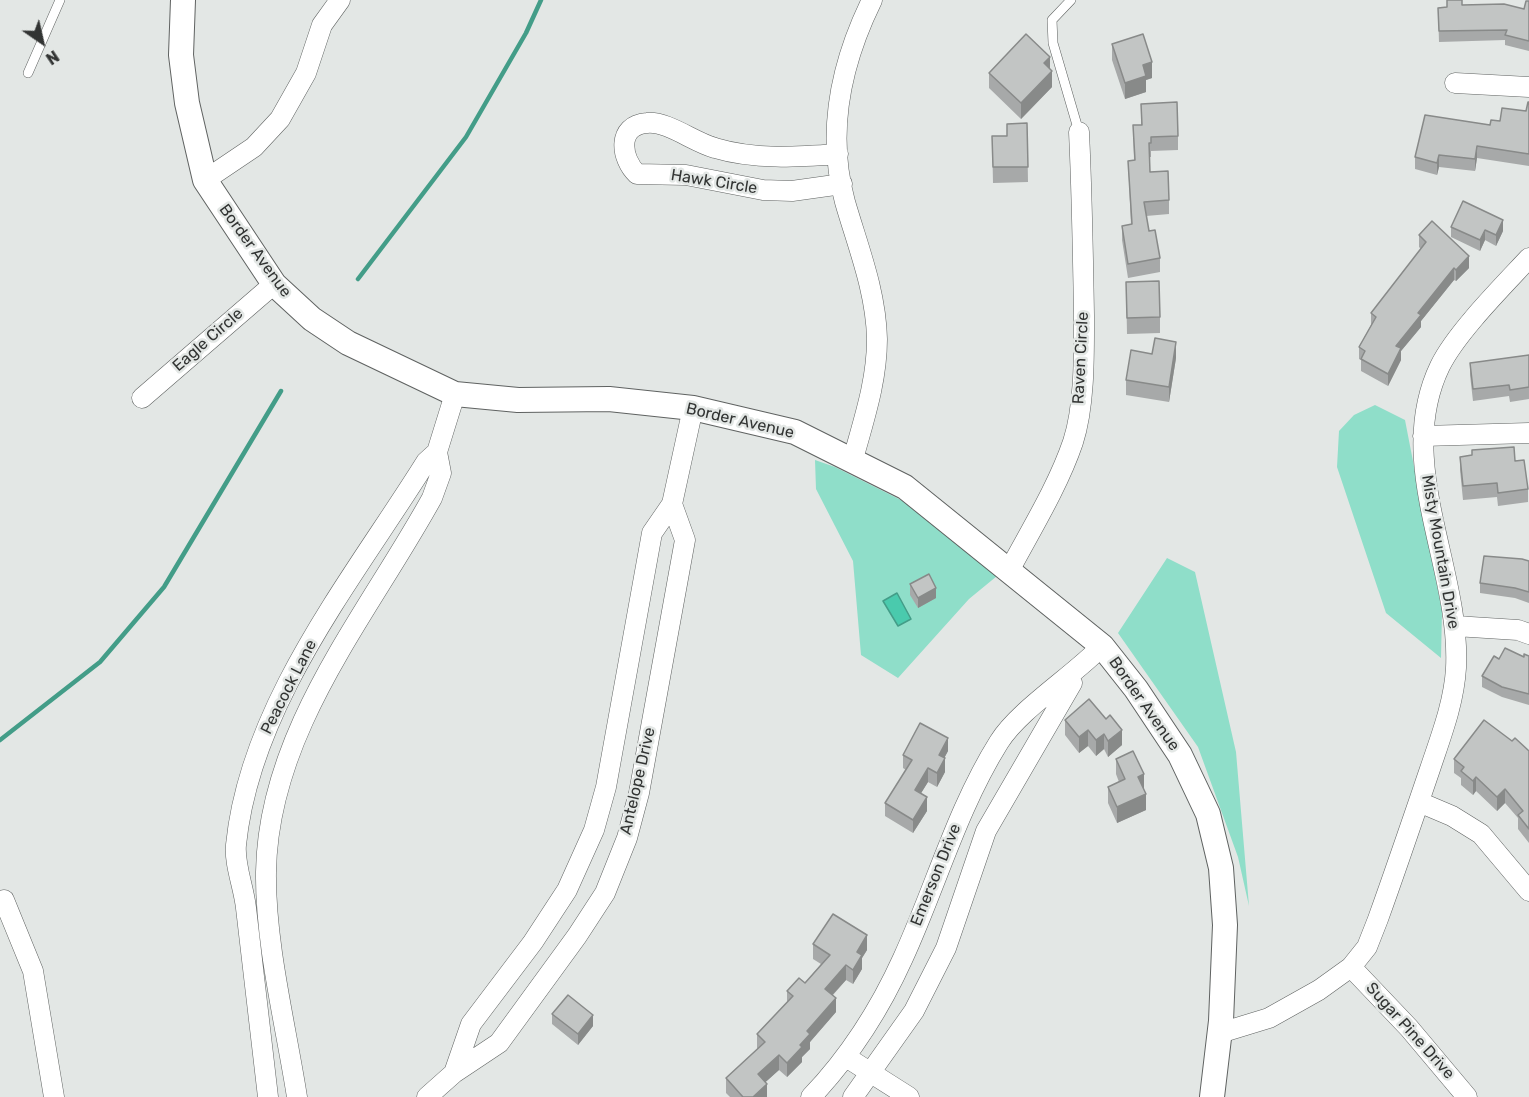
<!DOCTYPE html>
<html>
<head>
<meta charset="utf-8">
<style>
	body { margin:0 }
	#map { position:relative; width:1529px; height:1097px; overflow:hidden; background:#e3e7e5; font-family:Rubik,sans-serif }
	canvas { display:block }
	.north { position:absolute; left:12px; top:12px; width:60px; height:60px; -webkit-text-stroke:4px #e3e7e5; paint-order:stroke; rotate:146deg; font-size:16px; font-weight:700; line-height:24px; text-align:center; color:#323433 }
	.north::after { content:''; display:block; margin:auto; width:21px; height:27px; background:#323433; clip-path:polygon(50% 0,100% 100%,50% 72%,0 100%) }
</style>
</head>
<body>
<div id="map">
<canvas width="1529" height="1097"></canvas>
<div class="north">N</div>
</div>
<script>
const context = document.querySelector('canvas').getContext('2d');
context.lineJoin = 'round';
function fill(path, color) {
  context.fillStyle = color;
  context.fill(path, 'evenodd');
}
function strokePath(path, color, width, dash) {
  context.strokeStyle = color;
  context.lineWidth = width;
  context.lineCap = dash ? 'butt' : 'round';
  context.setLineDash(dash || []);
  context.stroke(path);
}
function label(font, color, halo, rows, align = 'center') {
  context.font = font + ' Rubik,sans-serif';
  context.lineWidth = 5;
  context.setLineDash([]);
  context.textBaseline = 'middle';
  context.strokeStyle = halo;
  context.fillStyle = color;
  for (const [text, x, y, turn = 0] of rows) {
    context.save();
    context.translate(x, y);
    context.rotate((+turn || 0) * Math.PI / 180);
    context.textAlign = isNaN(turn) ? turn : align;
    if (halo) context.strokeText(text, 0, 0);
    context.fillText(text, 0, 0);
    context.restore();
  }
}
fill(new Path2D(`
	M 1375,405 L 1405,420 L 1442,611 L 1441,658 L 1386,613 L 1337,467 L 1339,431 L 1354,415 Z
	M 815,460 L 835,467 L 909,504 L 997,576 L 969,599 L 898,678 L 861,655 L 853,561 L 816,489 Z
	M 1167,558 L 1195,572 L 1236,752 L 1249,906 L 1238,857 L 1198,747 L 1118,633 Z`), '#8fdec9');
const water = new Path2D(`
	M 897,593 L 911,619 L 898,626 L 883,601 Z`);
fill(water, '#4acaad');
strokePath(water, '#439d88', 1.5);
strokePath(new Path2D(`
	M 358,279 L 466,137 L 526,33 L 541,0
	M 0,740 L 100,662 L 164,587 L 281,391`), '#439d88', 4.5);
const service = new Path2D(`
	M 1071,0 L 1052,20 L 1053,43 L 1079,132
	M 28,73 L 60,0`);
const minor = new Path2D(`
	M 1455,83 L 1529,87
	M 838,154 C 797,157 755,160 715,148 C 693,142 668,121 647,123 C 616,125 621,159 637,174 L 686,175 L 763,190 L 792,191 L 842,184
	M 205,180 L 254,147 L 280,119 L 306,73 L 322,25 L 340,0
	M 142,398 L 274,284
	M 1423,436 L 1529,433
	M 853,459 C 864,419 877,381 877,339 C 876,291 858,247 845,202 C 826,132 841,63 872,0
	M 1010,569 C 1032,528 1058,486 1073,442 C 1085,405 1084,353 1084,315 C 1083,254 1082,193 1079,132
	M 1455,626 L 1518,630 L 1529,634
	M 1419,802 L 1452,816 L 1481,834 L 1529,891
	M 4,900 L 33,971 L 54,1097
	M 1351,967 L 1409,1028 L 1467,1097
	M 1220,1033 L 1269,1018 L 1319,990 L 1351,967 L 1367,947 L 1378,919 C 1396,869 1413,819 1430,769 C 1441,736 1454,703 1456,668 C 1461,568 1393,463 1440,366 C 1456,333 1503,286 1529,258
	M 846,1057 L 909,1097
	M 454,1073 L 471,1024 L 533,942 L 567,890 L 594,830 L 606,787 L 652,533 L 672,504 L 693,408
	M 268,1097 C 261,1034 253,971 246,908 C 244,888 234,864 236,845 C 250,704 353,579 426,462 L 437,452
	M 297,1097 C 286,1026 265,944 266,872 C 268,731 367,616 432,498 L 441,473 L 437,452 L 455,394
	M 427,1097 L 454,1073 L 499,1043 L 577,936 L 605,893 L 627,838 L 639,793 L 685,540 L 672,504
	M 811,1097 C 849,1057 880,1009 903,958 C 936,886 957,809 999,742 C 1019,710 1073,676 1102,646
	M 853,1097 L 914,1011 L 946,948 L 986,831 L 1072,683`);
const tertiary = new Path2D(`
	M 183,0 L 181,55 L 187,103 L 205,180 L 274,284 L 312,319 L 348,343 L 455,394 L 518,400 L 609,399 L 693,408 L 795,432 L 905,487 L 1102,646 L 1136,689 L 1180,755 L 1208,814 L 1221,868 L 1225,925 L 1221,1021 L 1212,1097`);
strokePath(service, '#5f6261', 10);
strokePath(minor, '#5f6261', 21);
strokePath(tertiary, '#5f6261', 26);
strokePath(service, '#fff', 9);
strokePath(minor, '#fff', 20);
strokePath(tertiary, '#fff', 24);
fill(new Path2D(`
	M 1529,1 L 1529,51 L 1505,45 L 1505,40 L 1439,42 L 1438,8 L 1462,5 L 1524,9 Z
	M 1112,44 L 1152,78 L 1146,80 L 1146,92 L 1125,99 L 1112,60 Z
	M 1050,69 L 1052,87 L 1021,119 L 989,88 L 989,73 Z
	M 1529,102 L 1529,166 L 1477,158 L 1475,171 L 1439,167 L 1437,175 L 1415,169 L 1415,157 L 1526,111 Z
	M 1141,104 L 1178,136 L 1178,150 L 1151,151 L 1151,157 L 1149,157 L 1150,172 L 1169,200 L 1169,214 L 1146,216 L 1149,231 L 1160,258 L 1160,272 L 1128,278 L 1122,240 L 1122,226 L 1131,225 L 1128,161 L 1134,160 L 1133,125 L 1141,125 Z
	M 1027,123 L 1028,182 L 993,183 L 992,136 L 1007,136 Z
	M 1451,227 L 1503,231 L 1496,246 L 1485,240 L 1480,251 L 1451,237 Z
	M 1419,235 L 1469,268 L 1456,281 L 1454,280 L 1421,321 L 1421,327 L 1401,351 L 1401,360 L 1388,386 L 1361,371 L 1361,360 L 1359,359 L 1359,347 L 1371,325 L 1371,313 L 1421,249 L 1419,247 Z
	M 1126,282 L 1160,317 L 1160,333 L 1127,334 Z
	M 1529,355 L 1529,399 L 1510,402 L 1509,396 L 1473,401 L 1470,375 L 1470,363 Z
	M 1176,358 L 1169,402 L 1126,395 L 1126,380 Z
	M 1472,450 L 1515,461 L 1528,489 L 1528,502 L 1498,506 L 1497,497 L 1463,500 L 1460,470 L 1460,457 L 1472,455 Z
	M 1529,561 L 1529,603 L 1515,598 L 1480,593 L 1480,583 Z
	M 910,584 L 936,598 L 918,608 L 910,595 Z
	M 1529,656 L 1529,705 L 1502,697 L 1482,687 L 1482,676 L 1499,659 L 1524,657 Z
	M 1089,699 L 1122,745 L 1108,757 L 1104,749 L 1096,756 L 1088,746 L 1079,753 L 1065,735 L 1065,720 Z
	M 1512,741 L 1529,751 L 1529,843 L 1518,829 L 1518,818 L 1505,803 L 1497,811 L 1476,791 L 1473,795 L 1461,785 L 1461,778 L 1454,773 L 1454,759 Z
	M 948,751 L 944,758 L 945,772 L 937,787 L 928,782 L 921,793 L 927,811 L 913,833 L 885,816 L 885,803 L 906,770 L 903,768 L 903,755 Z
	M 1116,759 L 1144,790 L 1146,810 L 1117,823 L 1108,803 L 1108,787 L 1119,782 L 1116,774 Z
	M 813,944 L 867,950 L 862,958 L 862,969 L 853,984 L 846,980 L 833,995 L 836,1012 L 810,1042 L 810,1049 L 802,1057 L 802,1062 L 787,1077 L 779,1070 L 765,1082 L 767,1097 L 730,1097 L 726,1093 L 726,1078 L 757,1049 L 757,1034 L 787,1002 L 787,991 L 805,983 L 821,964 L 813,959 Z
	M 552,1014 L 593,1026 L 578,1045 L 552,1024 Z`), '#a7a9a9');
fill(new Path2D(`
	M 1050,57 L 1050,73 L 1044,63 Z
	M 1152,62 L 1152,78 L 1146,80 L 1146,92 L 1125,99 L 1125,83 L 1143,65 Z
	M 1052,71 L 1052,87 L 1021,119 L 1021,103 Z
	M 1477,146 L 1477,158 L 1475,171 L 1475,159 Z
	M 1439,155 L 1439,167 L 1437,175 L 1437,163 Z
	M 1503,220 L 1503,231 L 1496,246 L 1496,235 Z
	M 1485,230 L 1485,240 L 1480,251 L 1480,240 Z
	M 1469,256 L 1469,268 L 1456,281 L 1456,270 Z
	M 1454,268 L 1454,280 L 1421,321 L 1421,327 L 1401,351 L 1401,360 L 1388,386 L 1388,374 L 1396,346 L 1418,313 Z
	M 1176,342 L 1176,358 L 1169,402 L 1169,387 Z
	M 936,588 L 936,598 L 918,608 L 918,598 Z
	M 1088,730 L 1088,746 L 1079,753 L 1079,737 Z
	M 1122,730 L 1122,745 L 1108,757 L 1108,741 Z
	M 1104,734 L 1104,749 L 1096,756 L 1096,740 Z
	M 948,738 L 948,751 L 939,768 L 939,755 Z
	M 945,758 L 945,772 L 937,787 L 937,773 Z
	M 928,768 L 928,782 L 915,803 L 915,790 Z
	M 1144,774 L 1144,790 L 1138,777 Z
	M 1476,777 L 1476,791 L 1473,795 L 1473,781 Z
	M 1505,789 L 1505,803 L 1497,811 L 1497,797 Z
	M 1146,794 L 1146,810 L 1117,823 L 1117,807 Z
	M 927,797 L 927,811 L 913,833 L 913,820 Z
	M 867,935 L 867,950 L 862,958 L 862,969 L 853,984 L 853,970 L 857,952 Z
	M 846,965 L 846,980 L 825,1003 L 825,989 Z
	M 836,998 L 836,1012 L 810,1042 L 810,1049 L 802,1057 L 802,1062 L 787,1077 L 787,1063 L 800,1045 L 807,1031 Z
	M 593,1015 L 593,1026 L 578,1045 L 578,1034 Z
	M 779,1055 L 779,1070 L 758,1089 L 758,1074 Z
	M 767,1084 L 767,1097 L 753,1097 Z`), '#888a89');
const building = new Path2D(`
	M 1447,0 L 1462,0 L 1462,5 L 1504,4 L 1524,9 L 1526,1 L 1529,1 L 1529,41 L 1505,35 L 1507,30 L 1439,31 L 1438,8 L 1447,7 Z
	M 1026,34 L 1050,57 L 1044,63 L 1052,71 L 1021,103 L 989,73 Z
	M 1143,34 L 1152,62 L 1143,65 L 1146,76 L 1125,83 L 1112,44 Z
	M 1177,102 L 1178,136 L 1151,137 L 1151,143 L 1149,143 L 1150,172 L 1168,171 L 1169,200 L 1144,202 L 1149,231 L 1155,230 L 1160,258 L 1128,264 L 1122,226 L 1132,224 L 1128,161 L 1135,160 L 1133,125 L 1142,125 L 1141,104 Z
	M 1528,102 L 1529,102 L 1529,154 L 1477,146 L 1475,159 L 1439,155 L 1437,163 L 1415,157 L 1425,115 L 1490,125 L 1491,120 L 1500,121 L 1502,108 L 1526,111 Z
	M 1027,123 L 1028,167 L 993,167 L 992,136 L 1007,136 L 1007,124 Z
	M 1463,201 L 1503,220 L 1496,235 L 1485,230 L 1480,240 L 1451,227 Z
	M 1432,221 L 1469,256 L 1456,270 L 1454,268 L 1418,313 L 1421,315 L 1396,346 L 1401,348 L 1388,374 L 1361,359 L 1365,351 L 1359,347 L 1376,317 L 1371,313 L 1426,242 L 1419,235 Z
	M 1159,281 L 1160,317 L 1127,318 L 1126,282 Z
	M 1155,338 L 1176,342 L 1169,387 L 1126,380 L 1131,350 L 1152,354 Z
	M 1529,355 L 1529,387 L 1510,390 L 1509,385 L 1473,389 L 1470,363 Z
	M 1514,447 L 1515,461 L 1524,460 L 1528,489 L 1498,493 L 1497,483 L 1463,486 L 1460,457 L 1472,455 L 1472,450 Z
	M 1484,556 L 1522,559 L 1529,561 L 1529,592 L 1515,588 L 1480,583 Z
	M 929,574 L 936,588 L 918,598 L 910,584 Z
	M 1505,648 L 1524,657 L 1524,654 L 1529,656 L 1529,694 L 1502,687 L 1482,676 L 1494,656 L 1499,659 Z
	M 1089,699 L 1106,719 L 1110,715 L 1122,730 L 1108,741 L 1104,734 L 1096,740 L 1088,730 L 1079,737 L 1065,720 Z
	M 1484,720 L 1512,741 L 1515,738 L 1529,751 L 1529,829 L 1518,815 L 1523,811 L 1505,789 L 1497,797 L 1476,777 L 1473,781 L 1461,771 L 1464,767 L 1454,759 Z
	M 920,723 L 948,738 L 939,755 L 945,758 L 937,773 L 928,768 L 915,790 L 927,797 L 913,820 L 885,803 L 912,760 L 903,755 Z
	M 1133,751 L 1144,774 L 1138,777 L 1146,794 L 1117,807 L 1108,787 L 1125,779 L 1116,759 Z
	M 833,914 L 867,935 L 857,952 L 862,955 L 853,970 L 846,965 L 825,989 L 836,998 L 807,1031 L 810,1034 L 800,1045 L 802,1047 L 787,1063 L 779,1055 L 758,1074 L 767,1084 L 753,1097 L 743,1097 L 726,1078 L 765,1042 L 757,1034 L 793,996 L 787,991 L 799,978 L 805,983 L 830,955 L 813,944 Z
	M 568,995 L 593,1015 L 578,1034 L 552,1014 Z`);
fill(building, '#c2c5c4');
strokePath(building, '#888a89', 1.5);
label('16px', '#323433', '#e3e7e5', [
	["Hawk Circle",714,182,9],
	["Border Avenue",255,251,54],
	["Eagle Circle",208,340,-41],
	["Raven Circle",1081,358,-87],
	["Border Avenue",740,421,13],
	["Misty Mountain Drive",1440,552,80],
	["Peacock Lane",289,687,-63],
	["Border Avenue",1144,704,55],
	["Antelope Drive",638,781,-77],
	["Emerson Drive",936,875,-68],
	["Sugar Pine Drive",1410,1031,48]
]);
</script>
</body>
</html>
